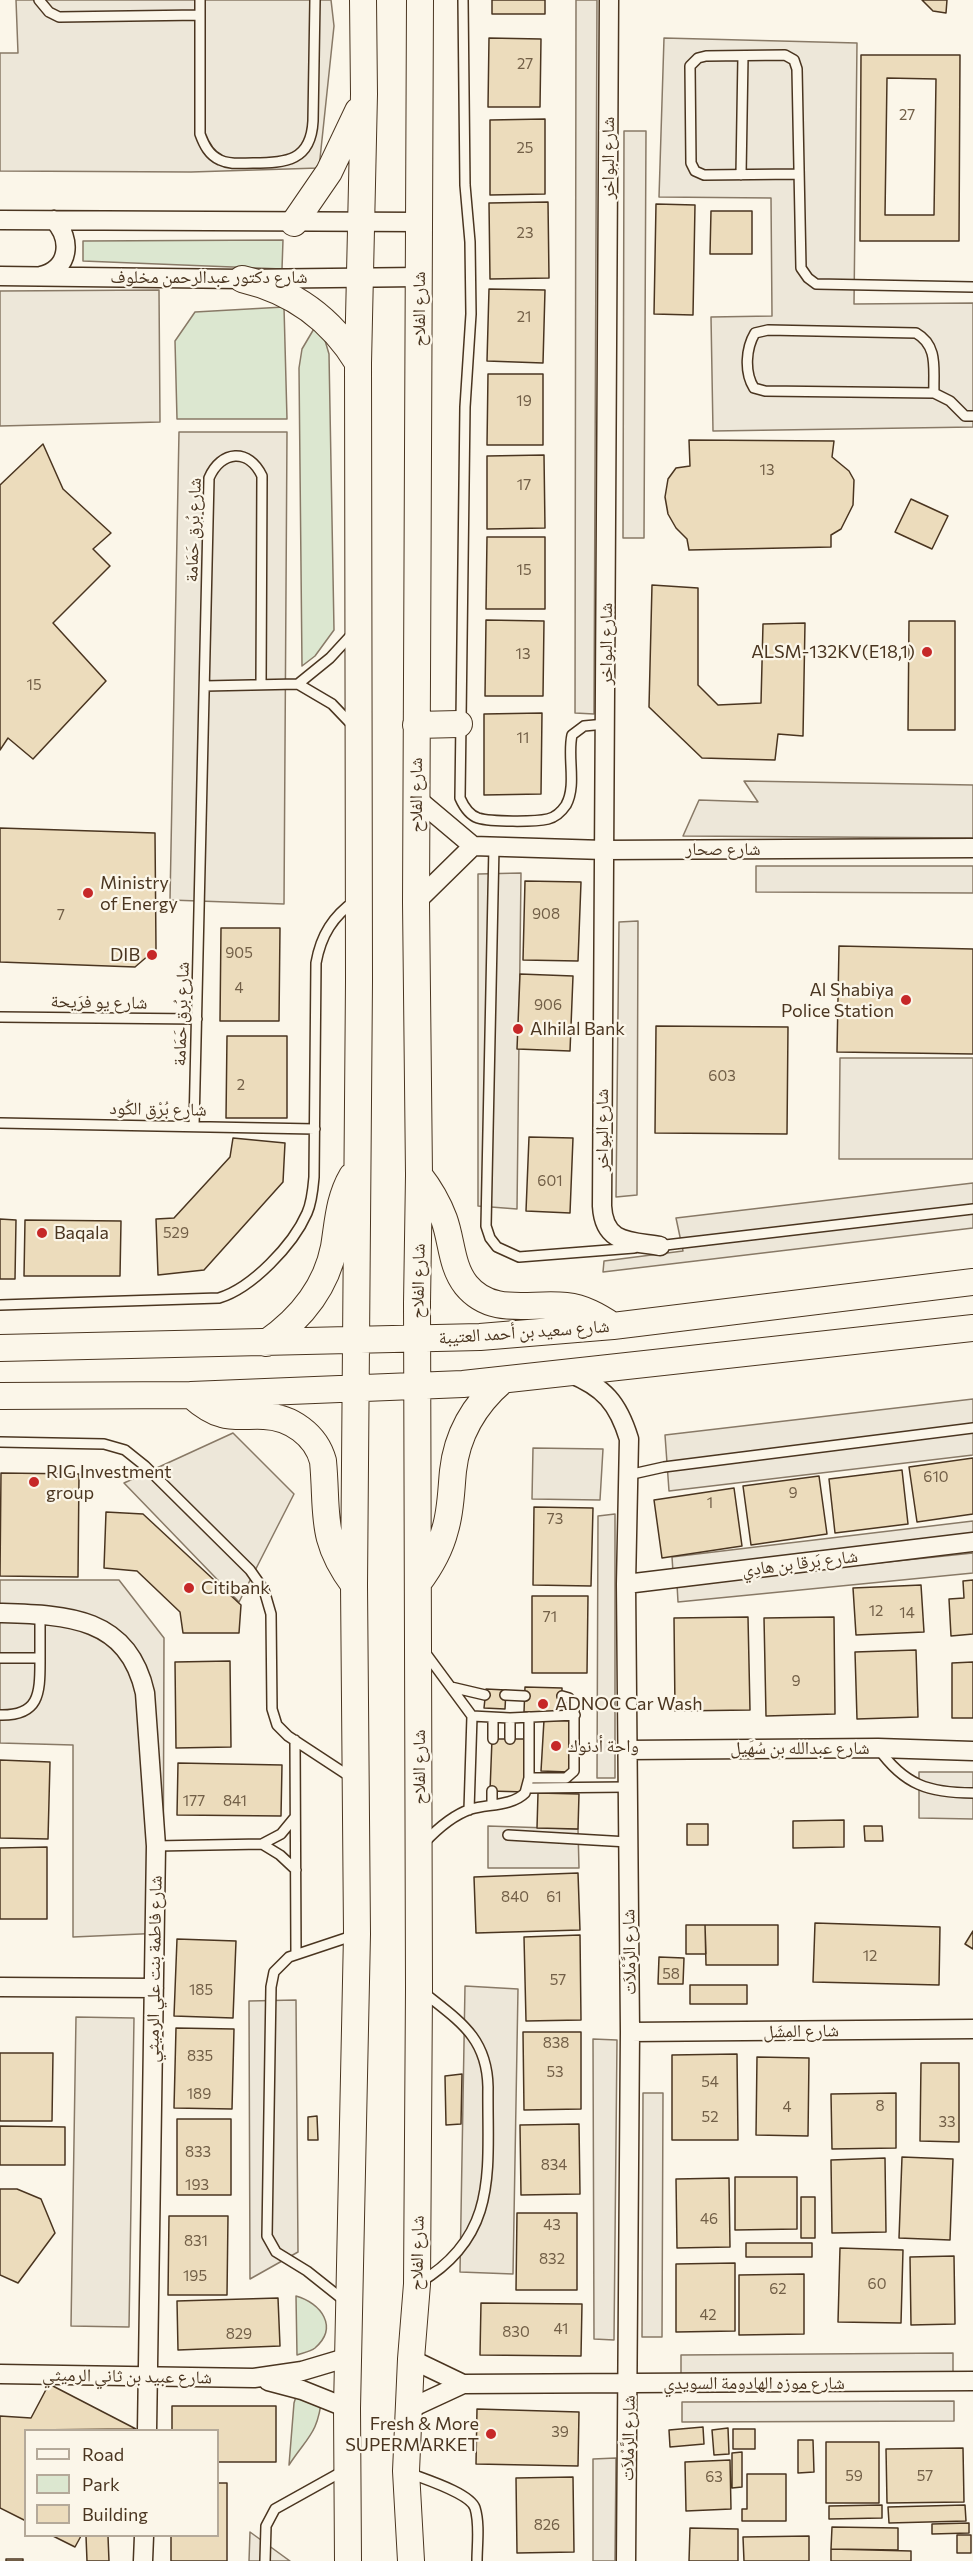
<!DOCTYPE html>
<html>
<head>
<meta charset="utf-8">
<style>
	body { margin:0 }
	#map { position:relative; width:973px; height:2561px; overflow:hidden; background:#fbf6e9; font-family:Commissioner,sans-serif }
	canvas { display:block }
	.legend { position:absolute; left:24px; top:2429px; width:195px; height:108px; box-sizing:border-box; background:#fbf6e9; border:2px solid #b4a999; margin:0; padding:8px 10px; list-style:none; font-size:18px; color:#4a3520 }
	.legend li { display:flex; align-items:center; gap:12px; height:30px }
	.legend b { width:30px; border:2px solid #b4a999 }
</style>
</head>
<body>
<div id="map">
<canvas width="973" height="2561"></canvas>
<ul class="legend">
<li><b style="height:8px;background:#fbf6e9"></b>Road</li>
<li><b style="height:16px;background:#dce7d0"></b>Park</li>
<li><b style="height:16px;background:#ecdcbc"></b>Building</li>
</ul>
</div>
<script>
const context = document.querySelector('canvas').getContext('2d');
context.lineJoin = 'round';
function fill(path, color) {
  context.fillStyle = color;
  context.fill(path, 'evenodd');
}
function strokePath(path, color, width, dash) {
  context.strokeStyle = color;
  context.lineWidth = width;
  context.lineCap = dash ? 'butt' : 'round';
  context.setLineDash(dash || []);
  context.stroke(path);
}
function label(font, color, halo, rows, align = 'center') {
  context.font = font + ' Commissioner,"Noto Naskh Arabic",sans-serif';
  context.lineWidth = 4.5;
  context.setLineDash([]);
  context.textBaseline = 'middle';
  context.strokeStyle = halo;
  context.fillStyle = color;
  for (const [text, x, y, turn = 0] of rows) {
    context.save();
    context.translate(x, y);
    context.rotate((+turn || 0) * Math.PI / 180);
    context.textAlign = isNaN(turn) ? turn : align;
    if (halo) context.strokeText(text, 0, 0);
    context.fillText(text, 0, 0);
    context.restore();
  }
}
const green = new Path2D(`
	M 283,240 L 282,269 L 83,261 L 83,241 Z
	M 284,307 L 287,419 L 177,419 L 175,341 L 195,312 Z
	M 315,327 L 324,337 L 329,354 L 334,630 L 315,656 L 302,666 L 299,368 L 302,349 Z
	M 296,2296 C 321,2303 339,2327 315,2348 C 310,2352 302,2353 297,2355 Z
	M 298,2390 L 322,2396 C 318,2434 308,2436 289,2465 L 294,2403 Z`);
fill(green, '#dce7d0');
strokePath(green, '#887966', 1.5);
const parking = new Path2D(`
	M 16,0 L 331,0 L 334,26 L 319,168 L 191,172 L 0,171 L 0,53 L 18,53 Z
	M 576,0 L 597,0 L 594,714 L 575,713 Z
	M 664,38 L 857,43 L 854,304 L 973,303 L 973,427 L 713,431 L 711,317 L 772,316 L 771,198 L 659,197 Z
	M 624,131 L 646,131 L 644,538 L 623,538 Z
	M 159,290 L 160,422 L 0,426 L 0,291 Z
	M 179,432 L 287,432 L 284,904 L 170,900 Z
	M 744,781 L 973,785 L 973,838 L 683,836 L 699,800 L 758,802 Z
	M 756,866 L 973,866 L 973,893 L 756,892 Z
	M 521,873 L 517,1209 L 478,1206 L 478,874 Z
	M 638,921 L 637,1195 L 616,1197 L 619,922 Z
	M 840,1058 L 973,1058 L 973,1159 L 839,1159 Z
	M 973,1183 L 973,1228 L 603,1272 L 604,1261 L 683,1251 L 676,1218 Z
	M 973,1399 L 973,1455 L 669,1491 L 665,1435 Z
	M 233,1433 L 294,1494 L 239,1602 L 124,1483 Z
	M 533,1448 L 603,1449 L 600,1500 L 532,1499 Z
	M 615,1514 L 615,1778 L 597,1778 L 598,1516 Z
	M 973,1521 L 973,1536 L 673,1572 L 672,1557 Z
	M 973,1553 L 973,1573 L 678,1602 L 677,1584 Z
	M 0,1580 L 119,1580 L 164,1638 L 163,1933 L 73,1937 L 73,1745 L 0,1743 Z
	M 919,1772 L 973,1772 L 973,1819 L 919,1818 Z
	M 488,1826 L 578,1829 L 579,1868 L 488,1868 Z
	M 465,1986 L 518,1989 L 513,2274 L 460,2272 Z
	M 296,2000 L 298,2252 L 250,2279 L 249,2001 Z
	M 76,2017 L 134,2018 L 129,2327 L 71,2326 Z
	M 593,2039 L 617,2040 L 614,2340 L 594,2339 Z
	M 643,2093 L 663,2093 L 662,2337 L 642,2337 Z
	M 953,2353 L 953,2373 L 681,2374 L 681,2355 Z
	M 954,2401 L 954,2421 L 682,2422 L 682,2402 Z
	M 616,2458 L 615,2561 L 593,2561 L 593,2459 Z
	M 250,2532 L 290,2561 L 249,2561 Z`);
fill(parking, '#ede7d9');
strokePath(parking, '#887966', 1.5);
const building = new Path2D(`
	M 492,0 L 545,0 L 545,14 L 492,14 Z
	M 922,0 L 947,0 L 946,13 L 933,11 Z
	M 489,38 L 541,39 L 540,107 L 488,107 Z
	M 861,55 L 960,55 L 959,241 L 860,241 ZM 887,78 L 936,79 L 934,215 L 885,215 Z
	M 545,119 L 545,194 L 490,195 L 490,120 Z
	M 548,202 L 549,278 L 490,279 L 489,203 Z
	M 656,204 L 695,205 L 693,315 L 654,314 Z
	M 711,211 L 752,211 L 752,254 L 710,254 Z
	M 489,289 L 545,290 L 543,363 L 487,361 Z
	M 488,374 L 543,374 L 543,445 L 487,445 Z
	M 689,440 L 834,441 L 832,457 L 849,471 L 854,480 L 853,505 L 841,529 L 831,535 L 831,547 L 689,550 L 687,539 L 676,528 L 668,514 L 665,497 L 668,479 L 676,468 L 690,466 Z
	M 43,444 L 63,489 L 111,533 L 93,549 L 110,566 L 53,623 L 106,681 L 33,759 L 8,738 L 0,750 L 0,485 Z
	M 544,455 L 545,528 L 487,529 L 487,456 Z
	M 911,499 L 948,516 L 932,549 L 895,532 Z
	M 487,537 L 545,537 L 545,609 L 486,609 Z
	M 652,585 L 698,588 L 698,685 L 718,705 L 761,703 L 763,624 L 805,623 L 803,736 L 778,734 L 775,760 L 702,758 L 649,707 Z
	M 486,620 L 544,621 L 543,696 L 485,696 Z
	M 909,621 L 955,621 L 955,730 L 908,730 Z
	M 542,713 L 541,794 L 484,795 L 484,714 Z
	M 0,828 L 155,833 L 156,949 L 135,967 L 0,962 Z
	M 525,881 L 581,882 L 578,961 L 523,960 Z
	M 221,928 L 280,928 L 279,1021 L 220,1021 Z
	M 839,946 L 973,949 L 973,1054 L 837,1052 Z
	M 520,974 L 573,976 L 570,1051 L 517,1049 Z
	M 656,1026 L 788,1027 L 787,1134 L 655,1133 Z
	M 227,1036 L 287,1036 L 287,1118 L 226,1118 Z
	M 529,1137 L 573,1138 L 570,1213 L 526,1211 Z
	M 233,1138 L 285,1143 L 283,1182 L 204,1270 L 158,1275 L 156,1219 L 174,1218 L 230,1157 Z
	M 0,1219 L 16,1220 L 15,1279 L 0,1279 Z
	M 25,1220 L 121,1221 L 120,1276 L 24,1276 Z
	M 973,1458 L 973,1514 L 917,1522 L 909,1467 Z
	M 902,1470 L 908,1524 L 835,1533 L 829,1479 Z
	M 1,1473 L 79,1474 L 78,1577 L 0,1576 Z
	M 819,1476 L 827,1534 L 751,1545 L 743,1486 Z
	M 734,1488 L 742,1546 L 662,1558 L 654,1500 Z
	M 534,1507 L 593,1508 L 591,1586 L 533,1585 Z
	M 106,1512 L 143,1514 L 241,1605 L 239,1633 L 183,1633 L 180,1612 L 137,1571 L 104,1568 Z
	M 973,1580 L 973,1634 L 951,1636 L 949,1599 L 964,1598 L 963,1581 Z
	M 921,1585 L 924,1632 L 856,1635 L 853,1588 Z
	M 532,1596 L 588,1596 L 587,1673 L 532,1673 Z
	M 748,1617 L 750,1710 L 675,1711 L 674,1618 Z
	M 834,1617 L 835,1714 L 766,1716 L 764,1618 Z
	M 916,1650 L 918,1717 L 857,1719 L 855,1652 Z
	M 230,1661 L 231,1747 L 176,1748 L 175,1662 Z
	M 973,1662 L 973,1718 L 952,1718 L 952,1663 Z
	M 525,1687 L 562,1688 L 562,1712 L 524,1712 Z
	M 486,1689 L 506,1690 L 505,1709 L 484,1708 Z
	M 544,1720 L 571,1721 L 569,1772 L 541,1771 Z
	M 492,1739 L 527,1739 L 526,1792 L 490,1791 Z
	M 0,1760 L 50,1762 L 48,1839 L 0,1838 Z
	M 178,1763 L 282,1765 L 281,1816 L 177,1815 Z
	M 538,1793 L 579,1794 L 578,1829 L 537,1828 Z
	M 844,1820 L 844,1847 L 793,1848 L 793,1821 Z
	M 687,1824 L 708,1824 L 708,1845 L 687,1845 Z
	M 864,1826 L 882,1826 L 883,1841 L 865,1841 Z
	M 47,1847 L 47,1919 L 0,1919 L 0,1848 Z
	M 578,1873 L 580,1930 L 476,1933 L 474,1877 Z
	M 815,1923 L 940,1927 L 939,1985 L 813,1982 Z
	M 686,1925 L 705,1925 L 706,1954 L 686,1954 Z
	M 705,1925 L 778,1925 L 778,1965 L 706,1965 Z
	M 973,1931 L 973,1949 L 965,1944 Z
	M 580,1935 L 581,2020 L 526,2021 L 524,1937 Z
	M 177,1939 L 236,1941 L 233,2018 L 174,2016 Z
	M 659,1957 L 684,1958 L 683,1984 L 658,1984 Z
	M 690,1985 L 747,1985 L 747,2004 L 690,2004 Z
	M 176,2028 L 234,2029 L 232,2109 L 174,2108 Z
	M 523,2032 L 581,2032 L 581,2109 L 524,2110 Z
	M 0,2053 L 53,2053 L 52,2121 L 0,2121 Z
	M 737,2054 L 738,2140 L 672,2140 L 672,2055 Z
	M 757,2057 L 809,2058 L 808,2136 L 756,2135 Z
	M 921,2063 L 959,2063 L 959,2142 L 920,2141 Z
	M 462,2074 L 461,2124 L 446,2125 L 445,2076 Z
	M 896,2093 L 896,2148 L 832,2149 L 831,2094 Z
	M 317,2116 L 318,2140 L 308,2140 L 308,2117 Z
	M 177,2119 L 231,2119 L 231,2195 L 177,2195 Z
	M 579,2124 L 580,2194 L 521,2195 L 520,2125 Z
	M 0,2126 L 65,2127 L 65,2165 L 0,2165 Z
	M 902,2157 L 953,2159 L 950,2240 L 899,2238 Z
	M 885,2158 L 886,2232 L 832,2233 L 831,2160 Z
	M 735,2177 L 797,2177 L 797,2229 L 735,2230 Z
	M 729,2178 L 730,2247 L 677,2248 L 676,2179 Z
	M 0,2189 L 17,2189 L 41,2199 L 55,2233 L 18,2283 L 0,2275 Z
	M 801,2197 L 815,2197 L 815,2238 L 801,2238 Z
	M 517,2213 L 577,2213 L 577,2290 L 516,2290 Z
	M 169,2216 L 228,2216 L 227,2295 L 168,2295 Z
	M 746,2243 L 812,2243 L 812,2257 L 746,2257 Z
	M 840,2248 L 903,2250 L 901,2323 L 838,2322 Z
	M 954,2256 L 955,2324 L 911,2325 L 910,2257 Z
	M 735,2263 L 735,2331 L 676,2332 L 676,2264 Z
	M 804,2274 L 804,2334 L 739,2335 L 739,2275 Z
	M 278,2298 L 280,2346 L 178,2350 L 177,2301 Z
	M 481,2303 L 582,2304 L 581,2356 L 480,2355 Z
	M 49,2384 L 136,2429 L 26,2430 L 26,2521 L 0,2508 L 0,2416 L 31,2418 Z
	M 172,2406 L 276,2406 L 276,2462 L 218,2462 L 218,2430 L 172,2430 Z
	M 477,2409 L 579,2412 L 578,2466 L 476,2464 Z
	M 703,2427 L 704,2444 L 670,2447 L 669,2430 Z
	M 728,2428 L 729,2454 L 714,2455 L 712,2430 Z
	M 733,2429 L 755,2429 L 755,2449 L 733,2449 Z
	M 798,2440 L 813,2440 L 814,2472 L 798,2473 Z
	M 826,2442 L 879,2442 L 879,2503 L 826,2503 Z
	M 963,2448 L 964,2502 L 887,2503 L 886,2449 Z
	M 742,2452 L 742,2487 L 732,2488 L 732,2453 Z
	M 730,2460 L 731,2509 L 686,2511 L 685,2462 Z
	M 747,2474 L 786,2474 L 786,2521 L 742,2521 L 742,2509 L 747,2509 Z
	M 573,2477 L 574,2552 L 517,2553 L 516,2478 Z
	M 218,2483 L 227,2483 L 227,2561 L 171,2561 L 171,2536 L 218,2536 Z
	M 882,2505 L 882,2518 L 829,2519 L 829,2506 Z
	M 965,2505 L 966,2521 L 889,2523 L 888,2507 Z
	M 969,2523 L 969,2533 L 932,2534 L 932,2524 Z
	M 832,2527 L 898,2528 L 898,2550 L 831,2549 Z
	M 690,2528 L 738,2529 L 738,2561 L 689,2561 Z
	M 957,2535 L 971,2535 L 971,2553 L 957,2553 Z
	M 53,2536 L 81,2536 L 75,2547 Z
	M 86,2536 L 108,2536 L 109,2561 L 87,2561 Z
	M 809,2536 L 809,2561 L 744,2561 L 743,2537 Z
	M 831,2549 L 911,2551 L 911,2561 L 831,2561 Z
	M 6,2559 L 23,2559 L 23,2561 L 6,2561 Z`);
fill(building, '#ecdcbc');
strokePath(building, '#4a3520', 1.5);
const lane = new Path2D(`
	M 39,0 L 49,12 L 59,17 L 200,15
	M 200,0 L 200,134 C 204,145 209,155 220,160 C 230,165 242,163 253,163 C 286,163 311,161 313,121 L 315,0
	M 463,0 L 465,185 L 470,242 L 471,314 L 465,407 L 460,798 C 464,807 469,815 478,818 C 491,822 535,822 548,819 C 556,817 562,811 566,805 C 577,785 567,757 572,735 L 584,726 L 605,724
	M 799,174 L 704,175 L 695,171 L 691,163 L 690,66 L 698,58 L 706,56 L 785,55 L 794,60 L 797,69 L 801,268 L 808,278 L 816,284 L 973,287
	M 741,175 L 743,56
	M 934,393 C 933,370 939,346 916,333 L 768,330 L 755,333 C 746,348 744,372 754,388 L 765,391 L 934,393 L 950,401 L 965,416 L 973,416
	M 298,684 L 330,658 L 353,633
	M 205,686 L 298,684 L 332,704 L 353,726
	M 494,846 L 486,1226 L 490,1238 L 497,1247 L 519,1257 L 634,1248
	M 0,1017 L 197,1019
	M 0,1123 L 315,1129
	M 194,1126 L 209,478 C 221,450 249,448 262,476 L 261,685
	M 657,1246 L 973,1209
	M 0,1305 L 219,1298 C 252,1288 293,1245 307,1213 C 312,1202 313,1189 314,1177 L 316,963 C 321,935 333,916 356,900
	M 0,1442 L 104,1444 L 125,1450 L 145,1466 L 250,1570 L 264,1590 L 271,1614 L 272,1709 L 277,1725 L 288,1736 L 352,1778
	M 628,1475 L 664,1467 L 973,1428
	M 424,1651 L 472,1716 L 469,1810
	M 0,1658 L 40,1658
	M 451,1687 L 485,1695
	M 505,1695 L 525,1696
	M 0,1715 C 39,1716 40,1694 40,1662 C 40,1646 40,1630 40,1614
	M 472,1716 L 510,1718 L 575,1715
	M 493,1739 L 493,1718
	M 510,1739 L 510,1718
	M 295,1740 L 296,1954
	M 878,1748 C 904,1785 929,1793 973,1793
	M 529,1778 L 566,1778 L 574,1771 L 574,1704 L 569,1698 L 562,1696
	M 528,1788 L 627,1787
	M 492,1791 L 492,1804
	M 508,1835 L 628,1842
	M 424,1843 C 437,1829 453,1815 471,1809 C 488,1804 512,1806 525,1793 L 529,1778 L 529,1717
	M 262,1844 L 280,1855 L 296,1870
	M 156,1846 L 262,1844 L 281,1834 L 295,1817
	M 419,2283 C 500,2235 487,2169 488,2087 C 487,2037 459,2021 423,1992
	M 346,2302 L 307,2271 L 276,2252 L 267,2236 L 271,1987 L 274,1972 L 289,1957 L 355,1935
	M 409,2473 C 424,2479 470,2493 475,2508 C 480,2524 477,2545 477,2561
	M 265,2561 L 266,2526 L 275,2509 L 345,2470`);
const street = new Path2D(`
	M 609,0 L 602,1206 C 604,1244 630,1241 660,1246
	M 0,220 L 419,222
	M 0,276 L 242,279 L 419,277
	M 41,276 C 70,269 72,239 54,220
	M 416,798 L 473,846 L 604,850 L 973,848
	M 416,902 L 473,846
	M 569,1373 C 604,1387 618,1403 629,1439 L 626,1584 L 630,2032 L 626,2561
	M 626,1584 L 973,1542
	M 0,1613 C 66,1615 128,1616 145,1693 L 156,1846 L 147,2430
	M 627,1750 L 878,1748 L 973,1751
	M 0,1987 L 154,1988
	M 630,2032 L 973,2029
	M 411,2359 L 463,2384
	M 0,2374 L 254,2378 L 302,2371 L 349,2357
	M 268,2381 L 302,2390 L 347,2408
	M 409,2409 L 463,2384 L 973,2381
	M 143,2561 L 144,2536`);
const secondary = new Path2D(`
	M 294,223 L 329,172 L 358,111
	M 242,279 C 293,291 331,318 358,363
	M 416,725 L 459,724
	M 419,1175 C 430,1189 438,1203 444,1219 C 452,1241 451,1266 466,1285 C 492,1317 531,1302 566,1306 C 584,1308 598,1316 613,1326
	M 266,1343 C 299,1320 326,1288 334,1247 C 338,1222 339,1198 352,1176
	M 0,1348 L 480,1337 L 613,1326 L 973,1282
	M 191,1395 C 200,1403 210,1411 222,1414 C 236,1418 250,1415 264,1416 C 291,1417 316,1435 323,1461 C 328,1514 319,1538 354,1585
	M 0,1396 L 191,1395 L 463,1384 L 973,1328
	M 418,1583 C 430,1567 440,1550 445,1530 C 451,1511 451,1491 453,1471 C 457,1434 475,1404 503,1380
	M 348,2561 L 347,2408 L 357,1934 L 354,1585 L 359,981 L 358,363 L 364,94 L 363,0
	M 411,2561 L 406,2471 L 411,2359 L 417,2284 L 419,1988 L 417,1303 L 419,1175 L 416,902 L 420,0`);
strokePath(lane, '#4a3520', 12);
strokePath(street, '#4a3520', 21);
strokePath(secondary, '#4a3520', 28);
strokePath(lane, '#fbf6e9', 9);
strokePath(street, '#fbf6e9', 18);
strokePath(secondary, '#fbf6e9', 26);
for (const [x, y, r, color] of [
	[927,652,6,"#c62828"],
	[88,893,6,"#c62828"],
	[152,955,6,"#c62828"],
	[906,1000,6,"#c62828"],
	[518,1029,6,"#c62828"],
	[42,1233,6,"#c62828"],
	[34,1482,6,"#c62828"],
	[189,1588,6,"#c62828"],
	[543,1704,6,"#c62828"],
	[556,1746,6,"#c62828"],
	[491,2434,6,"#c62828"]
]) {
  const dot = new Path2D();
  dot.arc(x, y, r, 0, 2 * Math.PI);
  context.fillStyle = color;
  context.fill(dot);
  strokePath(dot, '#fbf6e9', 2);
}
label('15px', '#725f47', null, [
	["27",525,64],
	["27",907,115],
	["25",525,148],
	["23",525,233],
	["21",524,317],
	["19",524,401],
	["13",767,470],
	["17",524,485],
	["15",524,570],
	["13",523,654],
	["15",34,685],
	["11",523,738],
	["908",546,914],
	["7",61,915],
	["905",239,953],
	["4",239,988],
	["906",548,1005],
	["603",722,1076],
	["2",241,1085],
	["601",550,1181],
	["529",176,1233],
	["610",936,1477],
	["9",793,1493],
	["1",710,1503],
	["73",555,1519],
	["12",876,1611],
	["14",907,1613],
	["71",550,1617],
	["9",796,1681],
	["177",194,1801],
	["841",235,1801],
	["840",515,1897],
	["61",554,1897],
	["12",870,1956],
	["58",671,1974],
	["57",558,1980],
	["185",201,1990],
	["838",556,2043],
	["835",200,2056],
	["53",555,2072],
	["54",710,2082],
	["189",199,2094],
	["8",880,2106],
	["4",787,2107],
	["52",710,2117],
	["33",947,2122],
	["833",198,2152],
	["834",554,2165],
	["193",197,2185],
	["46",709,2219],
	["43",552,2225],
	["831",196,2241],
	["832",552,2259],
	["195",195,2276],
	["60",877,2284],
	["62",778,2289],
	["42",708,2315],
	["41",561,2329],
	["830",516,2332],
	["829",239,2334],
	["39",560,2432],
	["59",854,2476],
	["57",925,2476],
	["63",714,2477],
	["826",547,2525]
]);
label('18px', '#4a3520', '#fbf6e9', [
	["شارع البواخر",608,158,-90],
	["شارع دكتور عبدالرحمن مخلوف",209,277],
	["شارع الفلاح",419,309,-90],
	["شارع بُرق حَمَامة",193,530,-88],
	["شارع البواخر",606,644,-90],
	["شارع الفلاح",416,795,-90],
	["شارع صحار",723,849],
	["شارع يو فرَيحة",99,1002,1],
	["شارع بُرق حَمَامة",181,1014,-88],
	["شارع بُرْق الكُود",158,1109,1],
	["شارع البواخر",602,1130,-90],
	["شارع الفلاح",418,1281,-89],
	["شارع سعيد بن أحمد العتيبة",524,1332,-4],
	["شارع بَرقا بن هادِي",800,1563,-7],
	["شارع عبدالله بن سُهَيل",800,1748],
	["شارع الفلاح",419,1767,-90],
	["شارع الرَّمْلاَت",629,1952,-91],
	["شارع فاطمة بنت علي الرميثي",154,1969,-89],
	["شارع المِشَل",801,2031,-1],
	["شارع الفلاح",417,2253,-89],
	["شارع عبيد بن ثاني الرميثي",127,2376,1],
	["شارع موزه الهادومة السويدي",754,2383],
	["شارع الرَّمْلاَت",628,2438,-89]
]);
label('18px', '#4a3520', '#fbf6e9', [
	["ALSM-132KV(E18,1)",915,652,"right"],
	["Ministry",100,883],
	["of Energy",100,904],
	["DIB",140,955,"right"],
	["Al Shabiya",894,990,"right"],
	["Police Station",894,1011,"right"],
	["Alhilal Bank",530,1029],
	["Baqala",54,1233],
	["RIG Investment",46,1472],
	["group",46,1493],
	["Citibank",201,1588],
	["ADNOC Car Wash",555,1704],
	["واحة أدنوك",568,1746],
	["Fresh & More",479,2424,"right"],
	["SUPERMARKET",479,2445,"right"]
], 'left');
</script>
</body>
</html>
